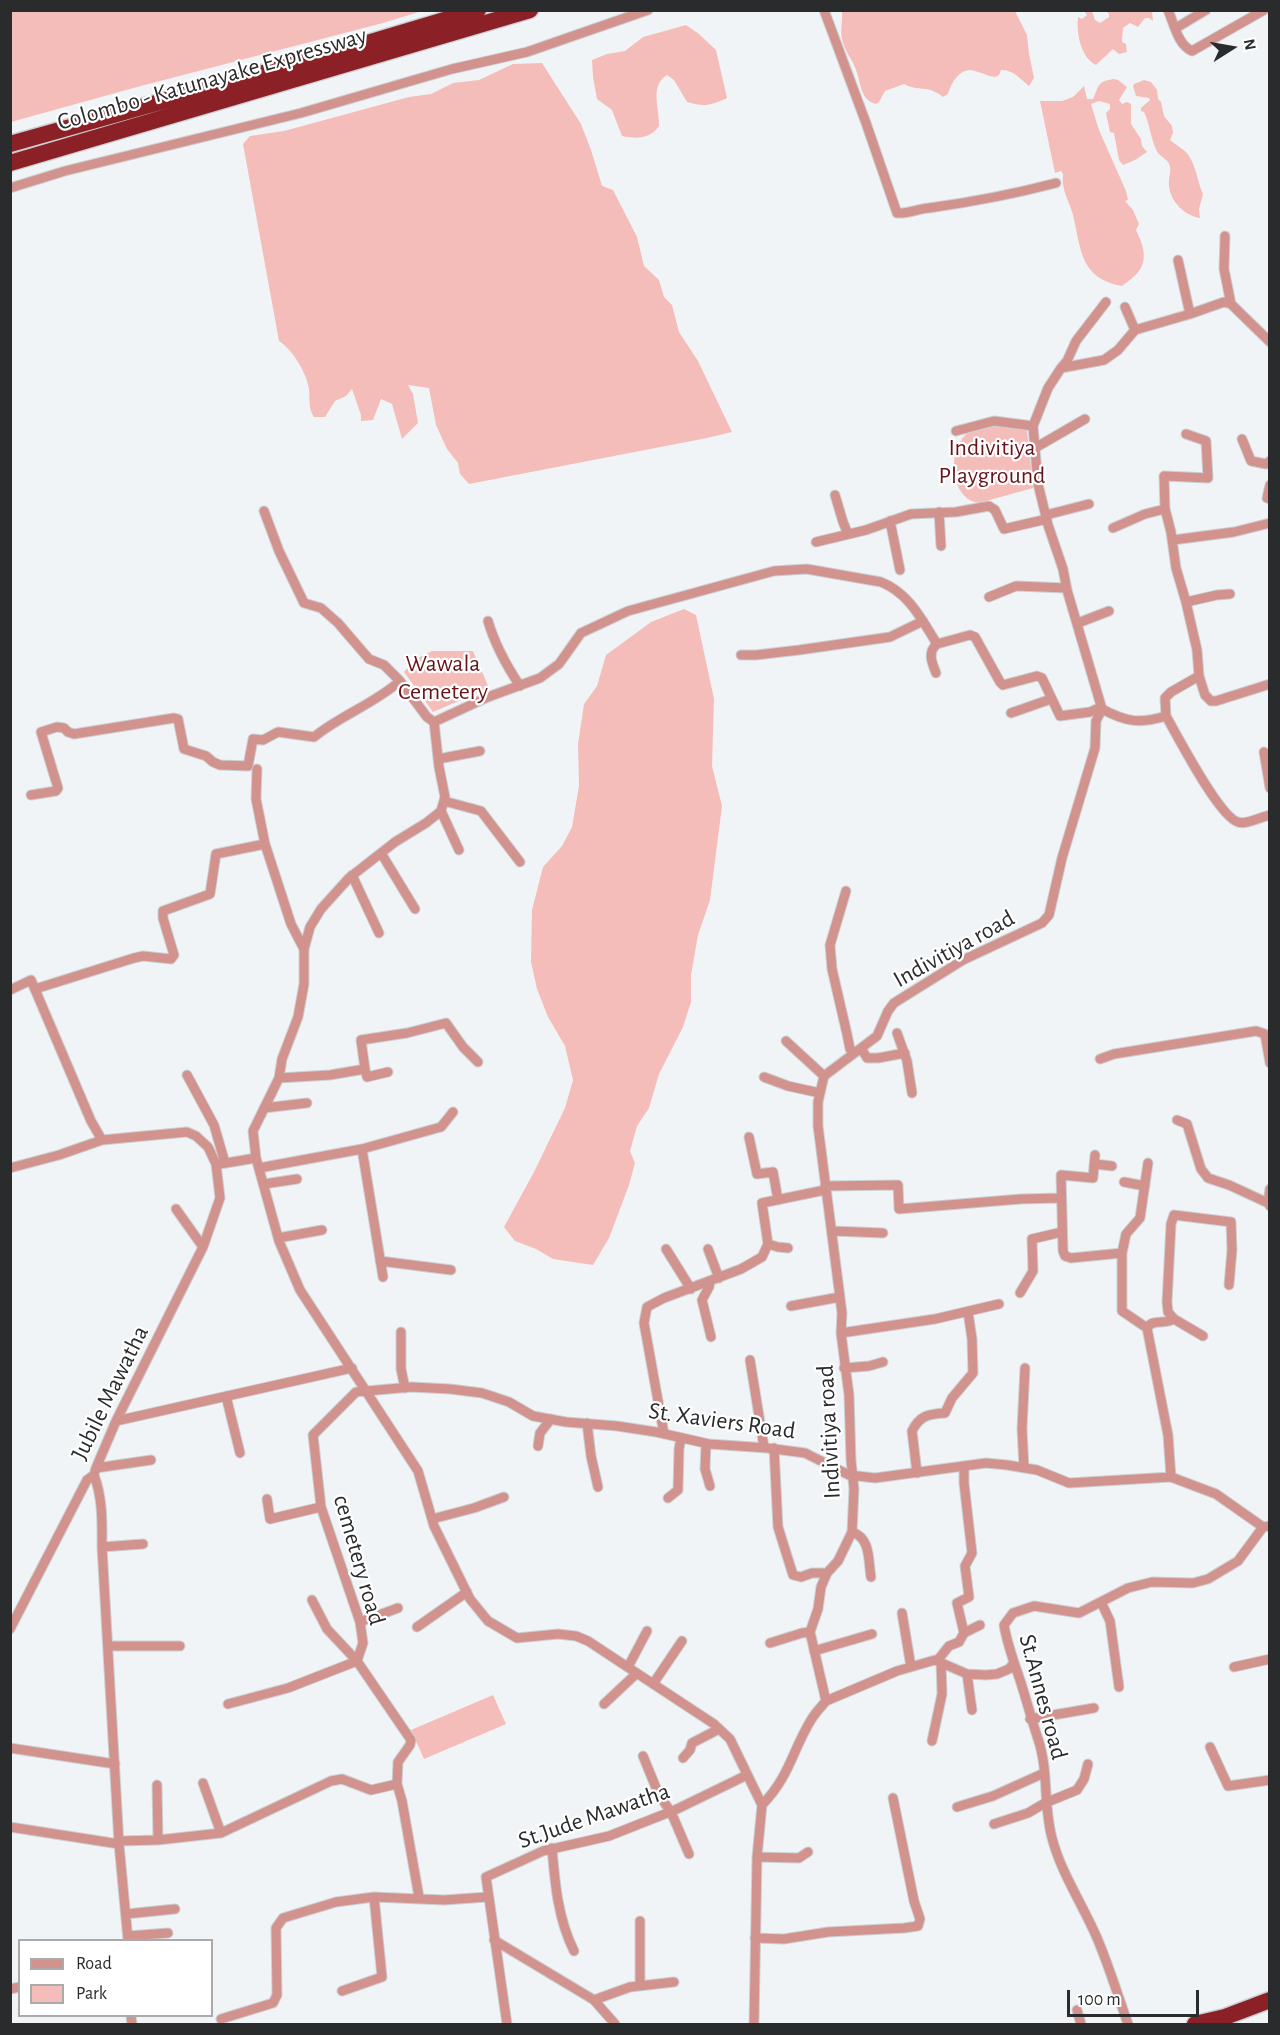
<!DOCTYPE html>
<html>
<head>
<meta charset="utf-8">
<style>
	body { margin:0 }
	#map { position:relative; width:1280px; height:2035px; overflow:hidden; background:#f1f4f6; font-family:"Alegreya Sans",sans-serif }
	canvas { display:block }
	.frame { position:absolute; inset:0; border:12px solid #2a2b2c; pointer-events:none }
	.legend { position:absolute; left:18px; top:1939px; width:195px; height:78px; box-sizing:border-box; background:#fff; border:2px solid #aaaaab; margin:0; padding:8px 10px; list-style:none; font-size:18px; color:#2a2b2c }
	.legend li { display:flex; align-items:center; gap:12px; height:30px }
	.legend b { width:30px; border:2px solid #aaaaab }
	.north { position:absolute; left:1202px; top:18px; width:60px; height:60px; -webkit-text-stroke:4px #fff; paint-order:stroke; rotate:79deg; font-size:16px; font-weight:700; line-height:24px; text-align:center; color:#2a2b2c }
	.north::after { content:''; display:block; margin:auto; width:21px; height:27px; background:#2a2b2c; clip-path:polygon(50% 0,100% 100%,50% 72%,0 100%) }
	.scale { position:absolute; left:1067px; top:1990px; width:132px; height:27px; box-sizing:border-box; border:3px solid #2a2b2c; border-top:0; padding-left:8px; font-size:18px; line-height:21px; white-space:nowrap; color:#2a2b2c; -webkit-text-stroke:4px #fff; paint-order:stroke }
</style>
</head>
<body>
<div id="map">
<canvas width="1280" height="2035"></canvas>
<div class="frame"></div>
<ul class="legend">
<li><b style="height:8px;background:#d2928e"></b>Road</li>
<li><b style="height:16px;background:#f5bdb9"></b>Park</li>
</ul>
<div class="north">N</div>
<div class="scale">100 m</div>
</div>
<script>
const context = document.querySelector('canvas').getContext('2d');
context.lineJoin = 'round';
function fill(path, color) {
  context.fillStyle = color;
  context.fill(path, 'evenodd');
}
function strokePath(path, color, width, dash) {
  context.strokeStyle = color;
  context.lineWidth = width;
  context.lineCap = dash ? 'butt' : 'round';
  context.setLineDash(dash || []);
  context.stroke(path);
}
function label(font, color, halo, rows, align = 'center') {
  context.font = font + ' "Alegreya Sans",sans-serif';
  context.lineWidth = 4.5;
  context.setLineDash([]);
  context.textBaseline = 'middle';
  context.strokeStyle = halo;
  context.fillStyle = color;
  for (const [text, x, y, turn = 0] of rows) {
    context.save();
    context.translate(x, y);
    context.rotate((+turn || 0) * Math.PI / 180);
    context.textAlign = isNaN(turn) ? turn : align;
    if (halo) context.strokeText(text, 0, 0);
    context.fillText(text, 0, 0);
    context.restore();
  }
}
fill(new Path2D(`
	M 11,10 L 422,10 L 422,11 L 383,23 L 137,87 L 11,122 Z
	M 842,11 L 1015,11 L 1027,35 L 1029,54 L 1034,78 L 1029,86 C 1019,78 1014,70 1001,70 L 999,75 L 995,77 C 987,76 978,71 971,70 C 958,70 951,84 948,94 L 943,97 C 927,84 918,92 904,84 L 885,91 L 879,102 L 876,104 C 860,100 861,83 856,70 C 852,58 845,53 842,39 C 840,30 843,20 842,11 Z
	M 1084,11 L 1092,11 L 1095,20 L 1100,23 L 1109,17 L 1109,14 L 1105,10 L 1152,11 L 1153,21 L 1149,18 L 1145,18 L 1138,27 L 1130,23 L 1123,28 L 1122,42 L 1126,44 L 1127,52 L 1119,54 L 1113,49 L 1096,65 C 1081,58 1076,33 1078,17 L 1082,19 L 1087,15 Z
	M 686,25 L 699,34 L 716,50 L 727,98 C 710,106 704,107 687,102 L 674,80 L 667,75 C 649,86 660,109 659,126 C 650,139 637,139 622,136 L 612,110 L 597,99 L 593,77 L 592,60 L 607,54 L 625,51 L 643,37 Z
	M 542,63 L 581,124 L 591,150 L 602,186 L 613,190 L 637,237 L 644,266 L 659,280 L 664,297 L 672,305 L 679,332 L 698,361 L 732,432 L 707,438 L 469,484 L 460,474 L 458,463 L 447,449 L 436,425 L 429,388 L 408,385 L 413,394 L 418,423 L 402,439 L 392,404 L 381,399 L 373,420 L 361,421 L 361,415 L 352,389 L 346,396 L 335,401 L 325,417 L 314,417 C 308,408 310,400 309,389 C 307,373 292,349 279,341 L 243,144 L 250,136 L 284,131 L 409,97 L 431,94 L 453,83 L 479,80 L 513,64 Z
	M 1114,79 L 1118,80 L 1127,87 L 1119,100 L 1122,104 L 1127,102 L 1131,104 L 1131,124 L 1141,139 L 1142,146 L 1147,152 L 1135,160 L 1123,165 L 1119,160 L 1114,133 L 1110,132 L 1106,113 L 1110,109 L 1110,104 L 1099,101 L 1091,104 L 1099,130 L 1126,191 L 1128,200 L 1125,201 L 1133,210 L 1139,224 L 1136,230 C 1149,257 1147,269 1122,286 C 1080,279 1081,249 1073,215 C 1069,200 1061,190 1063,174 L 1061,171 L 1055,173 L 1040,101 L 1062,101 L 1073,97 L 1084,86 L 1087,99 L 1093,99 C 1099,86 1097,81 1114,79 Z
	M 1144,80 L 1151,82 L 1157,90 L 1158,99 L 1161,102 L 1164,116 L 1172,126 L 1173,133 L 1170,140 C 1175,144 1181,148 1186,152 C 1196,163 1197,181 1203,194 L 1199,209 L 1200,218 C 1185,216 1170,201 1169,186 C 1168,180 1171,173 1170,167 C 1169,160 1162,158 1158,153 C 1151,142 1150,124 1144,112 L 1141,111 L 1141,108 L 1150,100 L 1149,98 L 1136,96 L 1133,86 L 1134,84 Z
	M 992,424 L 1020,427 L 1027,430 L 1033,488 L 979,503 C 949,499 946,447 970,431 C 976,427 986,426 992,424 Z
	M 684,609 L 696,615 L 714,699 L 712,766 L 722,806 L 710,900 L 698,935 L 691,975 L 691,1002 L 683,1027 L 659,1074 L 649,1108 L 637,1126 L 630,1151 L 635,1163 L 629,1185 L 609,1238 L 593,1265 L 553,1259 L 536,1249 L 515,1241 L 504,1227 L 534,1172 L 565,1108 L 573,1080 L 565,1046 L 548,1017 L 537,989 L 531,962 L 532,910 L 543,867 L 562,846 L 572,827 L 579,786 L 578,744 L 584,704 L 597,686 L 606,655 L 651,622 Z
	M 432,651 L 473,651 L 489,688 L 433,712 L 404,672 L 416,659 Z
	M 493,1695 L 506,1724 L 424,1759 L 411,1730 Z`), '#f5bdb9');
const street = new Path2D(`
	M 824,10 L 866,123 L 897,213 C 908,214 917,209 929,208 C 972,202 1014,194 1056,183
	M 1168,10 C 1174,24 1178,45 1192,51 L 1264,10
	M 1176,28 L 1206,10
	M 10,188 L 65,171 L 301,113 L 452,69 L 527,52 L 648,10
	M 1225,236 L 1224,269 L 1231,304
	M 1125,307 L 1135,330
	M 1190,314 L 1224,302 L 1231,304 L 1270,342
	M 1061,368 L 1067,361 L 1076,341 L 1106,302
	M 956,431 L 994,421 L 1033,426
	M 1186,434 L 1206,441 L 1208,478 L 1164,476 L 1165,509 L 1171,532 L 1176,568 L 1186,602 L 1197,650 L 1199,676 L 1171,692 L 1165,698 L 1166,716 C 1177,735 1219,817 1238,822 C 1246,825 1261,817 1270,815
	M 1242,439 L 1251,461 L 1266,464 L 1270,461
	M 1035,448 L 1085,419
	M 1270,485 L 1267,498 L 1270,499
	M 835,495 L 843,522 L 848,534
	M 264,511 L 279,551 L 304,603 L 321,608 L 338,623 L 369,659 L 384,665 L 400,681 L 427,717 L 434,722
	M 939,512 L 941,546
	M 1046,515 L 1089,504
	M 890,521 L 900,570
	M 1113,528 L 1145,514 L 1165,509
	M 1173,540 L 1234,532 L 1270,523
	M 816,542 L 866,530 L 911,514 L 956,512 L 989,506 L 995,510 L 1004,529 L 1047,519
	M 989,597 L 1016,586 L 1066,588
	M 1186,602 L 1217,595 L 1230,594
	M 488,621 C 495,645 506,665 520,686
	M 1078,623 L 1109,611
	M 741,655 L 756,655 L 799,650 L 890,637 L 923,621
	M 936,673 C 932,663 927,652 937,644
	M 1199,676 L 1205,695 L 1211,701 L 1216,701 L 1270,684
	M 1102,709 C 1126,722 1140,724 1166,716
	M 1011,713 L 1051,699
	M 434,722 L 439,767 L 445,797 L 441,811 L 426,823 L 395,842 L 349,878 L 321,909 L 310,927 L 304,949 L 304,984 L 298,1017 L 282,1059 L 279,1078 L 253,1131 L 256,1158 L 279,1241 L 300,1290 L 418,1471 L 434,1526 L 470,1599 L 488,1621 L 517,1638 L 558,1634 L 576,1636 L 588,1641 L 714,1724 L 730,1739 L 762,1805 L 757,1857 L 754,2024
	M 434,722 L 488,697 L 540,678 L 559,664 L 581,633 L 628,611 L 774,571 L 807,569 L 881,582 C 909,593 922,620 937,644 L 970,635 L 975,637 L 1000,682 L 1003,685 L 1037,676 L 1042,678 L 1060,716 L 1090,712 L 1101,707
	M 1264,752 L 1270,788
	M 438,759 L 480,751
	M 257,769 L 256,799 L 265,844 L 291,924 L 304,949
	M 31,795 L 56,791 L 58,788 L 41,732 L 57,727 L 64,728 L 68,732 L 74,734 L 174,718 L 178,719 L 184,749 L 206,756 L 213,762 L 220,765 L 248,766 L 253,739 L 263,740 L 278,732 L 314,737 C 341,715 374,704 400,681
	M 444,801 L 481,811 L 520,862
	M 441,811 L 459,850
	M 381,853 L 415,909
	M 352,875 L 379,933
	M 846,891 L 830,945 L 832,969 L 847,1034 L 850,1049 L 855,1052
	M 35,989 L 134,958 L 143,956 L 171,959 L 174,955 L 163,918 L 163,911 L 210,894 L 216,854 L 265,844
	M 10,990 L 31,980 L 91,1121 L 102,1140
	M 897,1033 L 907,1061 L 912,1093
	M 786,1041 L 824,1076
	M 861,1048 L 867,1058 L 878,1058 L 905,1053
	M 1100,1059 L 1114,1054 L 1256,1031 L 1265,1034 L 1270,1063
	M 365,1069 L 361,1040 L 407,1033 L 446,1023 L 463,1047 L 478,1062
	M 187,1075 L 214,1125 L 225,1163
	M 764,1077 L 788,1086 L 820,1093
	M 279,1078 L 330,1075 L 365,1069 L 367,1077 L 388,1072
	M 264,1108 L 307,1103
	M 1177,1120 L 1187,1124 L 1201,1169 L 1208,1178 L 1229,1185 L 1268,1203
	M 749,1137 L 757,1174 L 773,1172 L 778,1200
	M 362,1149 L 441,1127 L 453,1112
	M 1095,1155 L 1093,1178 L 1061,1175 L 1063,1251 L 1065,1256 L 1071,1258 L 1122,1253
	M 220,1164 L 256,1158
	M 1095,1164 L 1112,1166
	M 10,1168 L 59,1155 L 102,1140 L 187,1132 L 196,1136 L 208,1147 L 216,1164 L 220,1198 L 203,1247 L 116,1421 L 96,1468 L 94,1475 L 87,1480 L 10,1629
	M 259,1168 L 362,1149 L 383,1277
	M 1124,1182 L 1145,1186
	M 264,1184 L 297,1179
	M 825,1186 L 898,1185 L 899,1209 L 1021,1199 L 1061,1198
	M 1270,1189 L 1268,1203 L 1270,1206
	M 176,1209 L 203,1247
	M 832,1231 L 883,1233
	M 278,1238 L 322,1230
	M 768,1244 L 778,1247 L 788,1248
	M 666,1249 L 691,1289
	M 708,1249 L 719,1278
	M 380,1261 L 451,1270
	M 710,1282 L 709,1287 L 702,1300 L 711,1337
	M 1020,1293 L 1033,1271 L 1032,1239 L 1062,1232
	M 791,1306 L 840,1297
	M 1174,1319 L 1203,1336
	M 1147,1328 L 1122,1311 L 1122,1253 L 1126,1234 L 1140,1218 L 1148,1163
	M 401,1332 L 401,1369 L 405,1388
	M 841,1333 L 935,1319 L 999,1304
	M 750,1360 L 764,1447
	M 844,1368 L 869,1366 L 883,1362
	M 226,1396 L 240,1453
	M 116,1421 L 352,1368
	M 587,1423 L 591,1456 L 598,1487
	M 664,1434 L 644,1323 L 647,1307 L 664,1298 L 741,1269 L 762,1257 L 768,1244 L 762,1203 L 825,1190
	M 706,1444 L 705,1469 L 710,1486
	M 538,1446 L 540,1433 L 551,1419
	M 774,1448 L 778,1527 L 793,1575 L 801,1577 L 812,1573 L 827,1573
	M 96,1468 L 151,1460
	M 1024,1468 L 1022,1429 L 1025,1368
	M 917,1473 L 912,1431 C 920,1415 929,1414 945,1413 L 952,1398 L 973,1373 L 972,1339 L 968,1312
	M 94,1475 C 103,1499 102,1522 102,1547 L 119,1844 L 128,1940
	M 1171,1477 L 1168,1435 L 1147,1328 C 1153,1318 1165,1325 1174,1319 L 1168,1312 L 1167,1302 L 1171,1224 L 1174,1215 L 1231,1222 L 1232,1250 L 1229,1285
	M 668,1498 L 678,1490 L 679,1449 L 681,1438
	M 267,1499 L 270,1519 L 321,1507
	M 432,1519 L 474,1508 L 504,1497
	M 852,1532 C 871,1538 868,1560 871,1577
	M 102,1547 L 143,1544
	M 1101,1602 L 1110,1621 L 1119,1687
	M 902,1613 L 911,1667
	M 360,1622 L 398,1608
	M 417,1627 L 467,1592
	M 964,1633 L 957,1603 L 969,1597 L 965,1566 L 972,1553 L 964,1483 L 964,1467
	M 770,1643 L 802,1633 L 810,1632
	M 108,1646 L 180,1646
	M 814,1651 L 872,1634
	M 937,1661 L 949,1646 L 959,1642 L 964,1633 L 980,1625
	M 628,1667 L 647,1631
	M 1234,1667 L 1270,1659
	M 967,1674 L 972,1710
	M 653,1684 L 682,1641
	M 826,1701 L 897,1671 L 935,1660 L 967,1674 L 986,1675 L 997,1674 L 1009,1669 L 1014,1663
	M 228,1704 L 288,1688 L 357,1661 L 327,1629 L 312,1600
	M 604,1704 L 637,1673
	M 1030,1719 L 1094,1708
	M 932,1741 L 942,1694 L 941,1662
	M 1210,1747 L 1228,1786 L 1270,1780
	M 10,1748 L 115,1764
	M 643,1756 L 659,1795 L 671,1812 L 689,1854
	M 683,1758 L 690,1750 L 692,1743 L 719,1729
	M 203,1783 L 221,1833
	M 157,1785 L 158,1840
	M 762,1805 C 790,1776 792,1751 811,1720 C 815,1713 821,1707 826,1701 L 810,1632 L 818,1609 L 821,1587 L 827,1573 L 838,1561 L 852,1532 L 854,1489 L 851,1460 L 849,1395 L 841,1333 L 842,1313 L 818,1126 L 818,1102 L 824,1076 L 877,1036 L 888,1011 L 894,1003 L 963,960 L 1042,923 L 1049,915 L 1062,858 L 1095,748 L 1096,721 L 1102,709 L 1067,590 L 1063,569 L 1048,525 L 1038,484 L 1033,426 L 1048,388 L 1061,368 L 1104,360 L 1118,350 L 1135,330 L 1190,314 L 1178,260
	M 957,1807 L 993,1796 L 1044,1773
	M 994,1824 L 1028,1813 L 1045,1803 L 1077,1790 L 1084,1779 L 1088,1764
	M 10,1827 L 119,1844
	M 119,1841 L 158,1840 L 221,1833 L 331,1781 L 342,1779 L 371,1790 L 397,1784
	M 552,1848 C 555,1884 558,1919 574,1951
	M 757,1857 L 799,1858 L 808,1852
	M 419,1897 L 402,1801 L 397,1784 L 398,1762 L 410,1745 L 411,1740 L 357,1661 L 363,1643 L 360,1622 L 321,1507 L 313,1435 L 356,1392 L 411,1387 L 450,1389 L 482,1393 L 509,1402 L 533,1416 L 566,1422 L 617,1426 L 656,1432 L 709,1444 L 767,1448 L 805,1453 L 849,1475 L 875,1478 L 986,1463 L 1007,1465 L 1037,1470 L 1069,1483 L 1171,1477 L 1216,1494 L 1263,1527 L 1270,1526
	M 126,1914 L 175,1909
	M 128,1936 L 168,1933
	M 755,1938 L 784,1939 L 828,1932 L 904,1928 L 918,1926 L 920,1919 L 914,1901 L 893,1798
	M 494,1940 L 594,2000 L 615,2024
	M 640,1985 L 640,1921
	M 10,1989 L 20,1987
	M 342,1991 L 382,1977 L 374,1897
	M 594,2000 L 630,1987 L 674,1982
	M 1077,2010 L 1081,2024
	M 131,2016 L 132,2024
	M 221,2019 L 273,2003 L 277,1995 L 276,1928 L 283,1918 L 336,1902 L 374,1897 L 444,1900 L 487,1897
	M 507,2024 L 486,1877 L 543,1851 L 609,1836 L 675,1810 L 747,1775
	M 1128,2024 C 1118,1996 1109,1966 1097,1938 C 1083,1905 1061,1873 1052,1838 C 1043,1805 1049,1771 1038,1739 C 1031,1718 1026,1698 1019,1677 C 1013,1660 1007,1643 1004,1625 L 1013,1613 L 1034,1606 L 1079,1613 L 1128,1588 L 1152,1582 L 1193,1583 L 1208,1579 L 1238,1561 L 1263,1527`);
const highway = new Path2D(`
	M 10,144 L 324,56 L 478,10
	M 10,163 L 530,10
	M 1195,2024 L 1225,2017 L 1270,2000`);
strokePath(street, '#cdd0d2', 11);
strokePath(highway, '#cdd0d2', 19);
strokePath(street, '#d2928e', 9);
strokePath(highway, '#8b2127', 16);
label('24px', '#2a2b2c', '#fff', [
	["Colombo - Katunayake Expressway",212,79,-16],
	["Indivitiya road",954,949,-29],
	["Jubile Mawatha",110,1393,-64],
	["St. Xaviers Road",722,1421,8],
	["Indivitiya road",829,1432,-93],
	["cemetery road",359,1560,74],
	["St.Annes road",1043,1697,75],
	["St.Jude Mawatha",594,1816,-19]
]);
label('24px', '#671419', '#fff', [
	["Indivitiya",992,448],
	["Playground",992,476],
	["Wawala",443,664],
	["Cemetery",443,692]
]);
</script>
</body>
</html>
